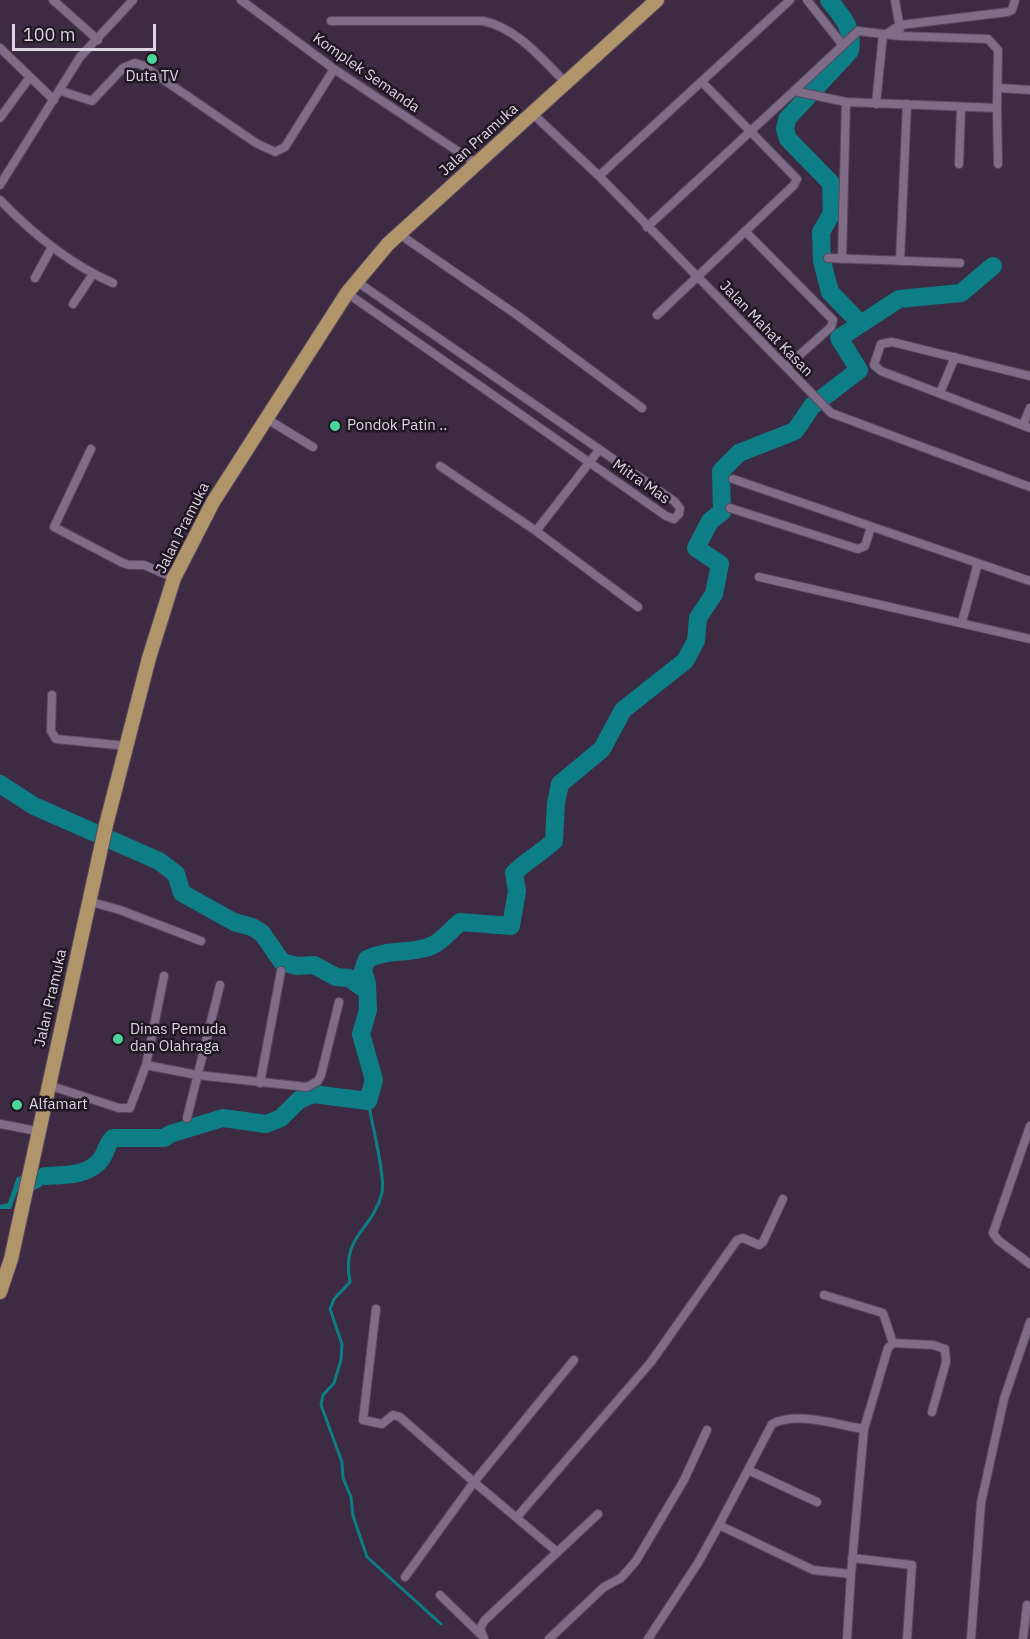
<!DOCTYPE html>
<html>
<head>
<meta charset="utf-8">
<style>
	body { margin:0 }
	#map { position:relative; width:1030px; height:1639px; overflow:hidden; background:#3c2b43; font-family:"IBM Plex Sans",sans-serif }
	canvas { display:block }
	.scale { position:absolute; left:12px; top:24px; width:144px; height:27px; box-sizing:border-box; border:3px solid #dfd4e4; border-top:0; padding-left:8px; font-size:18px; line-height:21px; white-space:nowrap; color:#dfd4e4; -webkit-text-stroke:4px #1f1722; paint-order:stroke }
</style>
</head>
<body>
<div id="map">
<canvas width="1030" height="1639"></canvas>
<div class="scale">100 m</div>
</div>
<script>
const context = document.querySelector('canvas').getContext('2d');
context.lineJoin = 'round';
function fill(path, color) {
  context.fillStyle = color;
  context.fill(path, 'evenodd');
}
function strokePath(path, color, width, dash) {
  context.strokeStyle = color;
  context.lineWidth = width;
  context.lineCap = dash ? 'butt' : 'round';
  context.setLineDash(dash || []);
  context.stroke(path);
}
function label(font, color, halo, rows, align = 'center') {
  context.font = font + ' "IBM Plex Sans",sans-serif';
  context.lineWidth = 5;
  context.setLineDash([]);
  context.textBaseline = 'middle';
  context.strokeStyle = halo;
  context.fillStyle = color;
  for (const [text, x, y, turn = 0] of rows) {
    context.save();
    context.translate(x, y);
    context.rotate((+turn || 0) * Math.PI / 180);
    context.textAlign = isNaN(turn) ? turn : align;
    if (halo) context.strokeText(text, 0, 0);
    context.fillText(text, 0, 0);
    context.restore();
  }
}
fill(new Path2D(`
	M 45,1170 L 69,1170 L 71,1180 L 47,1181 C 38,1191 29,1192 17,1192 L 11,1209 L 0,1209 L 0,1205 L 8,1203 L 17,1177 Z`), '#0d7e85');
strokePath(new Path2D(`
	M 368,1101 C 371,1120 386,1178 382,1193 C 372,1232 341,1234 350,1282 L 334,1299 L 330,1309 L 342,1344 L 341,1360 L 334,1383 L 323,1395 L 321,1405 L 342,1462 L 343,1478 L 351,1497 L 353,1516 L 367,1557 L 441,1624`), '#0d7e85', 3);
strokePath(new Path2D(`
	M 829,0 C 842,16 854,29 850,51 L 787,119 L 785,129 L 788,139 L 831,183 L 832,213 L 821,232 L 822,261 L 830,292 L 860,323
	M 0,784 L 34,806 L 159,861 L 176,874 L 182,893 L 234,922 L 252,927 L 262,933 L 282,962 L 297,966 L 314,965 L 336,977 L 349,978 L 367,991
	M 45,1176 C 65,1175 90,1176 102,1158 C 107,1150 106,1145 113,1138 L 164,1138 L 170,1134 L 223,1118 L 266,1124 L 281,1118 L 299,1100 L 313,1094 L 368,1101 L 374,1080 L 361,1034 L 368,1010 L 367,984 L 363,970 L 367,959 C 389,948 415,955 435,944 C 444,939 452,929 460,922 L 511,926 L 517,891 L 514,873 C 527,860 541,853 554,841 L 556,803 L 560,784 L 602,749 L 623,710 L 685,661 L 696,641 L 698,618 L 714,594 L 720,564 L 696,548 L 710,521 L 722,512 L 721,471 L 739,453 L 795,431 L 812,406 L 859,370 L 839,338 L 899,299 L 961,293 L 993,266`), '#0d7e85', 18);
const minor = new Path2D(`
	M 53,0 L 98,40
	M 241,0 L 334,69 L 477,164
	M 807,0 L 842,44
	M 895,0 L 900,29
	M 331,21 L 483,21 C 517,28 542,59 566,83
	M 858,31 L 900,36 L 988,39 L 998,50 L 997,108 L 846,102 L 794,91 Z
	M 886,34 L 900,25 L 1008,12 L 1012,10 L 1015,0
	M 0,48 L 54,100
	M 999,88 L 1030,90
	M 61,91 L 92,101 L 123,68 L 135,63 L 142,65 L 256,143 L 275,152 L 285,147 L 334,69
	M 876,104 L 883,34
	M 997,108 L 998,164
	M 533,114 L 599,176 L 831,413 L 1030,487
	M 0,118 L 30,77
	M 959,164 L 961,107
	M 599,176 L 790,0
	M 0,185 L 80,57 L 133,0
	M 0,200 C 33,234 69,264 113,283
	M 647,227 L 794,91
	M 745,231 L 833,320 L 831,327 L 786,367
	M 399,234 L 517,315 L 642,408
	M 828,258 L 960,263
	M 842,259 L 846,102
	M 900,261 L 907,104
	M 35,278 L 52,247
	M 347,293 L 666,516 L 674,519 L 679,514 L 680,508 L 674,501 L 356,281
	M 73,304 L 93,274
	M 657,315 L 794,185 L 797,179 L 702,82
	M 1030,376 L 892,342 L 881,344 L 874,365 L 881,371 L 1030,428
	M 940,393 L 955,357
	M 267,419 L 313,447
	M 1023,425 L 1030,408
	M 91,449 L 54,527 L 121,562 L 129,565 L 144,565 L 174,578
	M 440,466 L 536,531 L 638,607
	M 733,479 L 1030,581
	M 730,508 L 858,549 L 865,546 L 871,527
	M 536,531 L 599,450
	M 759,577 L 1030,639
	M 962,622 L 978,563
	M 52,695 L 51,731 L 56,739 L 127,746
	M 88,901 L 120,910 L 201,941
	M 146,1065 L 197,1075 L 307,1087 L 318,1081 L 321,1075 L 339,1002
	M 260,1083 L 281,971
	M 48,1085 L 119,1108 L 130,1108 L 146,1065 L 164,976
	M 187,1118 L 220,985
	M 0,1124 L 37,1131
	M 1030,1126 L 993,1233 L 998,1240 L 1030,1264
	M 824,1295 L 883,1313 L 893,1343
	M 376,1309 L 363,1420 L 382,1424 L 393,1415 L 400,1417 L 474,1482 L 405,1577
	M 748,1470 L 817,1502
	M 517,1517 L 651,1362 L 737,1240 L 743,1238 L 759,1245 L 763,1242 L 783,1199
	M 719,1525 L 772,1424 C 798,1411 837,1425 864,1429
	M 556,1551 L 474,1482 L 574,1360
	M 852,1558 L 912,1565 L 907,1639
	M 851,1574 L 864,1429 L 888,1348 L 893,1343 L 933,1345 L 945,1349 L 946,1362 L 932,1412
	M 440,1595 L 480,1634
	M 484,1639 L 480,1628 L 485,1620 L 598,1514
	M 549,1639 L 604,1587 L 621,1578 L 636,1561 L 684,1480 L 707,1430
	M 648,1639 L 698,1563 L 719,1525 L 813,1570 L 851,1574 L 847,1639
	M 971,1639 L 981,1503 L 1004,1399 L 1030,1322
	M 1023,1639 L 1027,1605`);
const primary = new Path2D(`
	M 0,1292 L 11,1259 L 106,825 L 149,658 L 174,578 L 213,502 L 347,293 L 388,244 L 657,0`);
strokePath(minor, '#58485e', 10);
strokePath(primary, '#58485e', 16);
strokePath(minor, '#7f6c88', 8);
strokePath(primary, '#b0956b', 14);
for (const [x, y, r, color] of [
	[152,59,6,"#4bd49b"],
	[335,426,6,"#4bd49b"],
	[118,1039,6,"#4bd49b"],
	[17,1105,6,"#4bd49b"]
]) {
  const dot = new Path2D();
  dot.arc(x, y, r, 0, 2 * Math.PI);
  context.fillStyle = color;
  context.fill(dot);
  strokePath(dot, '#1f1722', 2);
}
label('15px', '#dfd4e4', '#1f1722', [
	["Komplek Semanda",366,73,35],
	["Jalan Pramuka",479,140,-42],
	["Jalan Mahat Kasan",766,329,46],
	["Mitra Mas",641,482,35],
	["Jalan Pramuka",183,528,-63],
	["Jalan Pramuka",51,998,-77]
]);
label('15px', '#dfd4e4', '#1f1722', [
	["Duta TV",152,77,"center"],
	["Pondok Patin ..",347,426],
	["Dinas Pemuda",130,1030],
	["dan Olahraga",130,1047],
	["Alfamart",29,1105]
], 'left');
</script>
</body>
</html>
